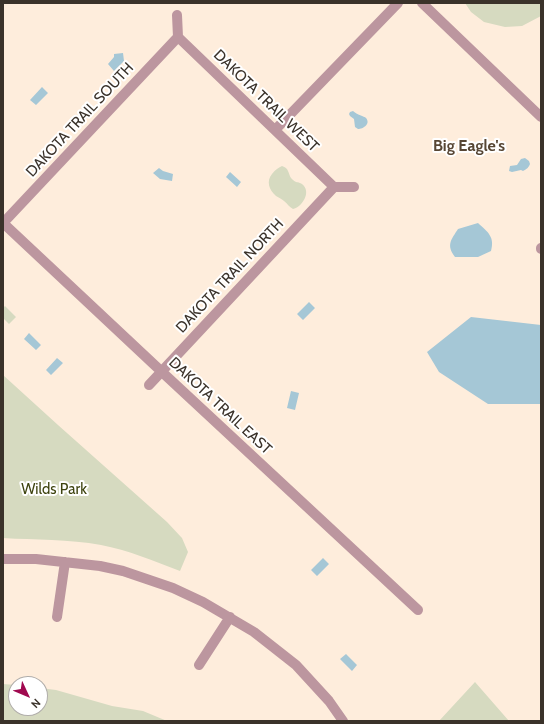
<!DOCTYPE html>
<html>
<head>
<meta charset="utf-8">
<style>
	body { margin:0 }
	#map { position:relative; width:544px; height:724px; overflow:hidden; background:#feeddc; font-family:Cabin,sans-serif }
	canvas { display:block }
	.frame { position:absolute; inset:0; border:4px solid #3a322a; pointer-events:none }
	.north { position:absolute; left:8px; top:676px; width:40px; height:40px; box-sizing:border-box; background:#fff; border:1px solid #b0adaa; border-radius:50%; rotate:134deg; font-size:11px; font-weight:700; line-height:16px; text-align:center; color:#3a322a }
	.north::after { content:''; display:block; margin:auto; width:14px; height:18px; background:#a0094f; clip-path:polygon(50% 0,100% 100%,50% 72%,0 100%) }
</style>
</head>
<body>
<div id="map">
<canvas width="544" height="724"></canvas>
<div class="frame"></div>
<div class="north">N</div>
</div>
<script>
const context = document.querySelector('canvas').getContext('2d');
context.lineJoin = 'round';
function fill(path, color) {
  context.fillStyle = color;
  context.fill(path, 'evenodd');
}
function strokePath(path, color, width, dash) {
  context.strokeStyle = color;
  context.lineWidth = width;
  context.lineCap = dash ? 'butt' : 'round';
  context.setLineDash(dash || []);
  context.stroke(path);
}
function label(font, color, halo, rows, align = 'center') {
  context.font = font + ' Cabin,sans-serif';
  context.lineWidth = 4;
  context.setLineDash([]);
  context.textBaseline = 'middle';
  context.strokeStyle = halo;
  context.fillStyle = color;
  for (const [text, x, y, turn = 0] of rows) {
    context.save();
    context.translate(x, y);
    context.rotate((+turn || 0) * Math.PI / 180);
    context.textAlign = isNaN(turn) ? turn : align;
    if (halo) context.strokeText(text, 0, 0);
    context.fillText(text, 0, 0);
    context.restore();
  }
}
fill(new Path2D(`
	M 465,3 L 541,3 L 541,16 L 522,26 L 505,27 L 484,22 L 471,12 Z
	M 282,166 C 289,168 288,173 291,178 C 296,184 298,181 302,184 C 312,192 302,207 293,209 C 289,207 288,204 284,201 C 282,199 279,198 276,196 C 269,190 266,181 272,174 C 275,170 278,168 282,166 Z
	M 5,306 L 16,317 L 9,324 L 3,318 L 3,308 Z
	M 3,375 L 58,425 L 167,522 L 182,538 L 188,552 L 180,571 C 154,561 128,550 101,545 C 69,539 35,540 3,538 Z
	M 475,682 L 509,721 L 439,721 Z
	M 3,684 L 16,685 L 16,708 L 40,708 L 40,688 L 56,690 L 112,706 L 143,711 L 167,721 L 3,721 Z`), '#d6dac0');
fill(new Path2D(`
	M 123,53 L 124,61 L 114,71 L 108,64 L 114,57 L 114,54 Z
	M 42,87 L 48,93 L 36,105 L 30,100 Z
	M 353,111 C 357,115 364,116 366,118 C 371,124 363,129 358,129 L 355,127 L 354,119 L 350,116 L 349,114 L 350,112 Z
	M 525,158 L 529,161 L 530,164 C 529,167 527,169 523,171 L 521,170 L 512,172 L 509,171 L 510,166 L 517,165 L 521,159 Z
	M 159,168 L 163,171 L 173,174 L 172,181 L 160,179 L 153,173 Z
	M 230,172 L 241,182 L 237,187 L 226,177 Z
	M 478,223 C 488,232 495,237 491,251 L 478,257 L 455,257 C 446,245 451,240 458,229 Z
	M 309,302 L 315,308 L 303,320 L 297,314 Z
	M 471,317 L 541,325 L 541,404 L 488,404 L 439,372 L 427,352 Z
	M 29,333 L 41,345 L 36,350 L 24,339 Z
	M 57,358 L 63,363 L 51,375 L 46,370 Z
	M 291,391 L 299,393 L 295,410 L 287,408 Z
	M 323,558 L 329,564 L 317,576 L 311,570 Z
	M 346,654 L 357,665 L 352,671 L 340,659 Z`), '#a5c7d6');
strokePath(new Path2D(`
	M 422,3 L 541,117
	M 177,15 L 178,37
	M 178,37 L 334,187
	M 275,130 L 398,3
	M 334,187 L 354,187
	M 3,223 L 162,372 L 418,610
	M 3,223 L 178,37
	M 541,249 L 541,248
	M 149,385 L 334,187
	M 3,559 L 36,559 L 100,566 L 123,571 L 173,588 L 203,602 L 254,632 L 296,665 L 329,701 L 343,721
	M 57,617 L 65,562
	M 199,665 L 230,617`), '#bc969f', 10);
label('15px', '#3a322a', '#fff', [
	["DAKOTA TRAIL WEST",266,101,44],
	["DAKOTA TRAIL SOUTH",80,120,-47],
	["DAKOTA TRAIL NORTH",230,276,-47],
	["DAKOTA TRAIL EAST",220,406,43]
]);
label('15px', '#3e430f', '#fff', [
	["Wilds Park",54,490]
]);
label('bold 16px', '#574634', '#fff', [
	["Big Eagle's",469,146]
]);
</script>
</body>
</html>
